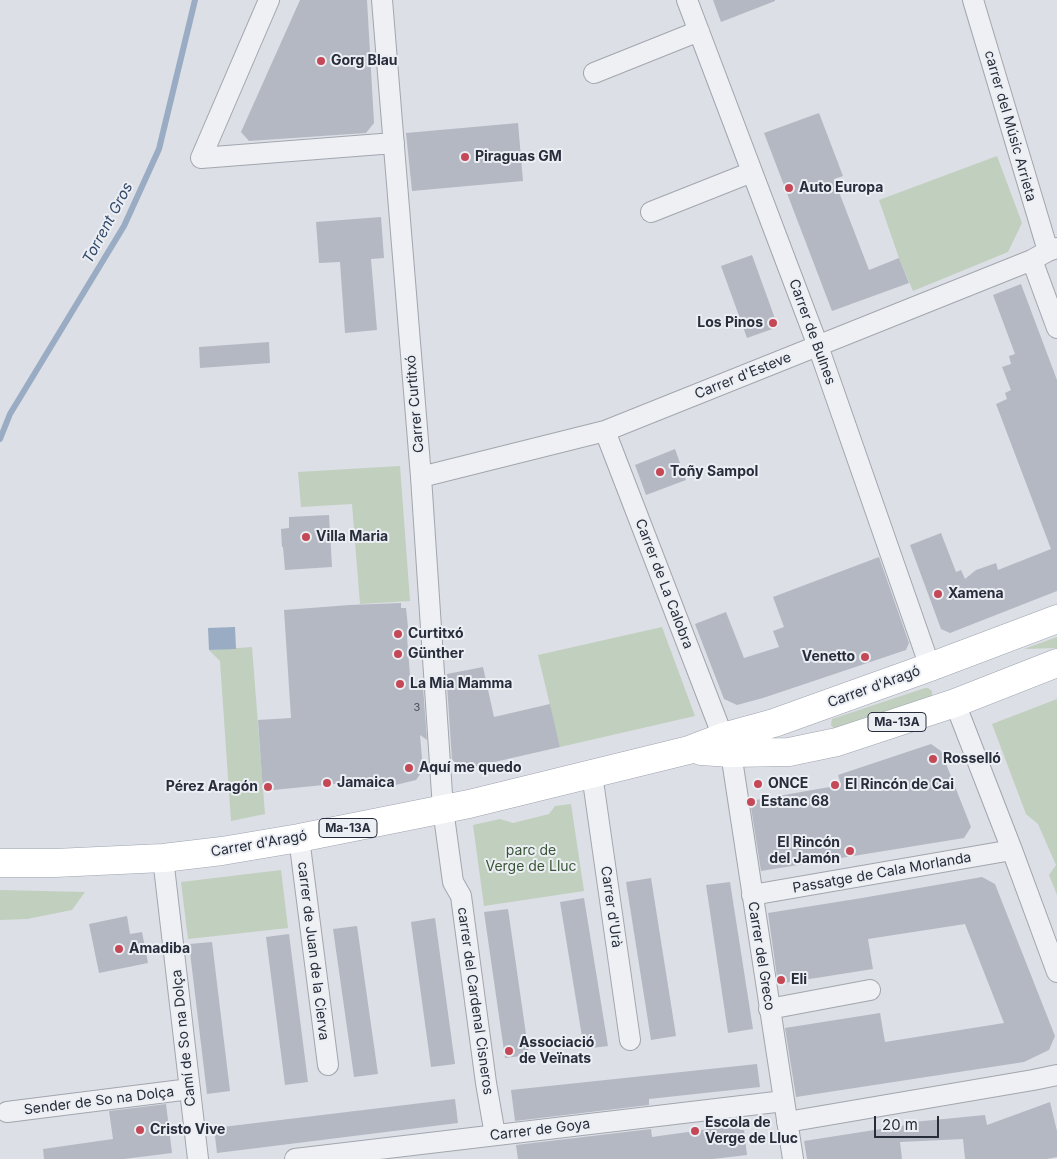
<!DOCTYPE html>
<html>
<head>
<meta charset="utf-8">
<style>
	body { margin:0 }
	#map { position:relative; width:1057px; height:1159px; overflow:hidden; background:#dcdfe5; font-family:Inter,sans-serif }
	canvas { display:block }
	.scale { position:absolute; left:874px; top:1116px; width:65px; height:22px; box-sizing:border-box; border:2px solid #272d3a; border-top:0; padding-left:6px; font-size:15px; line-height:18px; white-space:nowrap; color:#272d3a; -webkit-text-stroke:4px #ebeef3; paint-order:stroke }
</style>
</head>
<body>
<div id="map">
<canvas width="1057" height="1159"></canvas>
<div class="scale">20 m</div>
</div>
<script>
const context = document.querySelector('canvas').getContext('2d');
context.lineJoin = 'round';
function fill(path, color) {
  context.fillStyle = color;
  context.fill(path, 'evenodd');
}
function strokePath(path, color, width, dash) {
  context.strokeStyle = color;
  context.lineWidth = width;
  context.lineCap = dash ? 'butt' : 'round';
  context.setLineDash(dash || []);
  context.stroke(path);
}
function label(font, color, halo, rows, align = 'center') {
  context.font = font + ' Inter,sans-serif';
  context.lineWidth = 4;
  context.setLineDash([]);
  context.textBaseline = 'middle';
  context.strokeStyle = halo;
  context.fillStyle = color;
  for (const [text, x, y, turn = 0] of rows) {
    context.save();
    context.translate(x, y);
    context.rotate((+turn || 0) * Math.PI / 180);
    context.textAlign = isNaN(turn) ? turn : align;
    if (halo) context.strokeText(text, 0, 0);
    context.fillText(text, 0, 0);
    context.restore();
  }
}
fill(new Path2D(`
	M 997,156 L 1022,223 L 1008,252 L 913,291 L 899,258 L 879,200 Z
	M 400,466 L 410,601 L 360,604 L 352,504 L 301,507 L 298,472 Z
	M 662,627 L 695,716 L 560,747 L 538,655 Z
	M 1057,637 L 1057,648 L 1024,649 Z
	M 252,647 L 265,814 L 231,821 L 220,661 L 209,650 Z
	M 925,688 L 928,688 L 932,691 L 932,695 L 931,698 L 835,730 L 831,725 L 832,719 Z
	M 1057,699 L 1057,895 L 1049,875 L 1056,865 L 1038,824 L 1026,814 L 992,724 Z
	M 571,804 L 584,891 L 484,906 L 473,825 L 500,819 L 513,823 L 549,814 L 555,806 Z
	M 281,870 L 288,928 L 188,939 L 181,882 Z
	M 0,890 L 85,892 L 72,910 L 27,919 L 0,920 Z`), '#c1cfbe');
fill(new Path2D(`
	M 235,627 L 236,649 L 209,650 L 208,628 Z`), '#99acc3');
strokePath(new Path2D(`
	M 0,439 L 10,414 L 124,226 L 159,149 L 195,0`), '#99acc3', 6);
fill(new Path2D(`
	M 300,0 L 367,0 L 374,123 L 366,133 L 249,141 L 241,132 Z
	M 713,0 L 775,0 L 775,1 L 721,22 Z
	M 819,113 L 843,176 L 834,179 L 869,270 L 899,258 L 909,283 L 832,311 L 764,133 Z
	M 518,123 L 523,181 L 412,191 L 406,133 Z
	M 381,217 L 384,258 L 371,259 L 377,330 L 345,333 L 340,262 L 319,263 L 316,222 Z
	M 752,255 L 778,327 L 747,338 L 721,266 Z
	M 1021,284 L 1057,380 L 1057,591 L 950,633 L 941,629 L 910,545 L 941,533 L 956,572 L 961,570 L 965,579 L 976,570 L 996,563 L 998,570 L 1051,549 L 996,404 L 1007,399 L 1005,393 L 1011,390 L 1002,367 L 1011,364 L 1009,356 L 1015,354 L 993,295 Z
	M 269,342 L 270,363 L 200,368 L 199,347 Z
	M 675,449 L 686,480 L 646,495 L 635,465 Z
	M 329,515 L 332,567 L 285,570 L 283,547 L 282,547 L 281,529 L 289,528 L 289,517 Z
	M 879,557 L 909,643 L 906,650 L 763,698 L 737,705 L 724,699 L 695,624 L 726,612 L 744,658 L 779,647 L 773,631 L 784,627 L 773,597 Z
	M 401,603 L 401,608 L 406,608 L 408,627 L 408,637 L 407,637 L 411,688 L 423,687 L 427,740 L 420,735 L 423,770 L 416,780 L 375,790 L 374,780 L 263,791 L 258,720 L 291,718 L 284,610 L 350,605 Z
	M 483,667 L 494,717 L 550,704 L 560,747 L 464,769 L 452,760 L 447,685 L 448,685 L 447,674 Z
	M 931,744 L 941,751 L 971,827 L 964,838 L 761,871 L 750,801 L 841,785 L 838,775 Z
	M 982,877 L 995,884 L 1055,1036 L 1049,1050 L 1024,1062 L 796,1097 L 785,1028 L 880,1013 L 885,1042 L 1004,1023 L 965,924 L 868,939 L 873,969 L 778,984 L 768,913 L 862,898 Z
	M 651,878 L 676,1036 L 651,1040 L 626,882 Z
	M 730,882 L 753,1029 L 728,1033 L 706,885 Z
	M 584,898 L 608,1046 L 584,1049 L 560,902 Z
	M 508,909 L 529,1055 L 505,1058 L 484,912 Z
	M 127,916 L 130,934 L 142,932 L 148,963 L 99,973 L 89,924 Z
	M 435,918 L 455,1064 L 431,1067 L 411,922 Z
	M 357,926 L 378,1074 L 354,1077 L 333,929 Z
	M 289,934 L 308,1082 L 285,1085 L 266,937 Z
	M 212,942 L 230,1091 L 207,1094 L 189,944 Z
	M 757,1064 L 760,1087 L 649,1099 L 649,1105 L 515,1121 L 511,1090 Z
	M 455,1099 L 458,1123 L 217,1153 L 214,1128 Z
	M 1050,1102 L 1057,1131 L 1057,1157 L 1047,1159 L 965,1159 L 963,1139 L 900,1142 L 902,1159 L 807,1159 L 804,1141 L 913,1124 L 913,1122 L 985,1115 L 987,1125 Z
	M 166,1104 L 172,1153 L 124,1159 L 44,1159 L 43,1149 L 113,1139 L 109,1111 Z
	M 738,1125 L 740,1130 L 744,1130 L 747,1155 L 713,1159 L 518,1159 L 516,1145 L 651,1129 L 652,1137 Z`), '#b4b8c2');
const minor = new Path2D(`
	M 269,0 L 201,158 L 394,143
	M 382,0 L 421,477 L 443,809 L 453,882 L 461,896 L 486,1083 L 495,1135
	M 687,0 L 818,346 L 930,667
	M 973,0 L 1048,251
	M 594,73 L 699,31
	M 651,212 L 752,172
	M 1032,260 L 1057,328
	M 605,431 L 723,737
	M 421,477 L 605,431 L 1032,260 L 1048,251 L 1057,248
	M 955,703 L 1012,850 L 1057,972
	M 731,753 L 793,1159
	M 592,774 L 630,1040
	M 299,838 L 328,1065
	M 163,858 L 198,1159
	M 752,895 L 1012,850
	M 769,1009 L 870,990
	M 7,1112 L 190,1089
	M 787,1122 L 1033,1080 L 1057,1075
	M 295,1159 L 784,1101`);
const primary = new Path2D(`
	M 701,751 L 731,753 L 789,752 L 837,742 L 955,703 L 1057,663
	M 0,863 L 55,863 L 163,858 L 222,851 L 299,838 L 469,804 L 689,750 L 723,737 L 774,723 L 930,667 L 1057,619`);
strokePath(minor, '#a2a6ae', 22);
strokePath(primary, '#9ca3b0', 29);
strokePath(minor, '#eff0f4', 20);
strokePath(primary, '#fff', 28);
for (const [x, y, r, color] of [
	[321,61,5,"#c44855"],
	[465,157,5,"#c44855"],
	[789,188,5,"#c44855"],
	[773,323,5,"#c44855"],
	[660,472,5,"#c44855"],
	[306,537,5,"#c44855"],
	[938,594,5,"#c44855"],
	[398,634,5,"#c44855"],
	[398,654,5,"#c44855"],
	[865,657,5,"#c44855"],
	[400,684,5,"#c44855"],
	[933,759,5,"#c44855"],
	[409,768,5,"#c44855"],
	[327,783,5,"#c44855"],
	[758,784,5,"#c44855"],
	[835,785,5,"#c44855"],
	[268,787,5,"#c44855"],
	[751,802,5,"#c44855"],
	[850,851,5,"#c44855"],
	[119,949,5,"#c44855"],
	[781,980,5,"#c44855"],
	[509,1051,5,"#c44855"],
	[140,1130,5,"#c44855"],
	[695,1131,5,"#c44855"]
]) {
  const dot = new Path2D();
  dot.arc(x, y, r, 0, 2 * Math.PI);
  context.fillStyle = color;
  context.fill(dot);
  strokePath(dot, '#ebeef3', 2);
}
label('11px', '#4a505c', null, [
	["3",417,708]
]);
for (const [x, y, w] of [
	[897,722,58],
	[348,828,58]
]) {
  const box = new Path2D();
  box.roundRect(x - w / 2, y - 9.5, w, 19, 4);
  context.fillStyle = '#ebeef3';
  context.fill(box);
  strokePath(box, '#272d3a', 1);
}
label('bold 12px', '#272d3a', null, [
	["Ma-13A",897,722],
	["Ma-13A",348,828]
]);
label('bold 14px', '#272d3a', '#ebeef3', [
	["Gorg Blau",331,61],
	["Piraguas GM",475,157],
	["Auto Europa",799,188],
	["Los Pinos",763,323,"right"],
	["Toñy Sampol",670,472],
	["Villa Maria",316,537],
	["Xamena",948,594],
	["Curtitxó",408,634],
	["Günther",408,654],
	["Venetto",855,657,"right"],
	["La Mia Mamma",410,684],
	["Rosselló",943,759],
	["Aquí me quedo",419,768],
	["Jamaica",337,783],
	["ONCE",768,784],
	["El Rincón de Cai",845,785],
	["Pérez Aragón",258,787,"right"],
	["Estanc 68",761,802],
	["El Rincón",840,843,"right"],
	["del Jamón",840,859,"right"],
	["Amadiba",129,949],
	["Eli",791,980],
	["Associació",519,1043],
	["de Veïnats",519,1059],
	["Escola de",705,1123],
	["Verge de Lluc",705,1139],
	["Cristo Vive",150,1130]
], 'left');
label('14px', '#272d3a', '#ebeef3', [
	["carrer del Músic Arrieta",1010,126,74],
	["Carrer de Bulnes",812,332,70],
	["Carrer d'Esteve",743,376,-22],
	["Carrer Curtitxó",415,404,-95],
	["Carrer de La Calobra",664,584,69],
	["Carrer d'Aragó",874,687,-20],
	["Carrer d'Aragó",259,844,-10],
	["Passatge de Cala Morlanda",882,873,-10],
	["Carrer d'Urà",611,907,82],
	["carrer de Juan de la Cierva",313,951,83],
	["Carrer del Greco",761,956,81],
	["carrer del Cardenal Cisneros",475,1001,82],
	["Camí de So na Dolça",184,1038,-96],
	["Sender de So na Dolça",99,1101,-7],
	["Carrer de Goya",540,1130,-7]
]);
label('14px', '#3a5535', '#ebeef3', [
	["parc de",531,851],
	["Verge de Lluc",531,867]
]);
label('italic 15px', '#344a6b', '#ebeef3', [
	["Torrent Gros",108,223,-62]
]);
</script>
</body>
</html>
